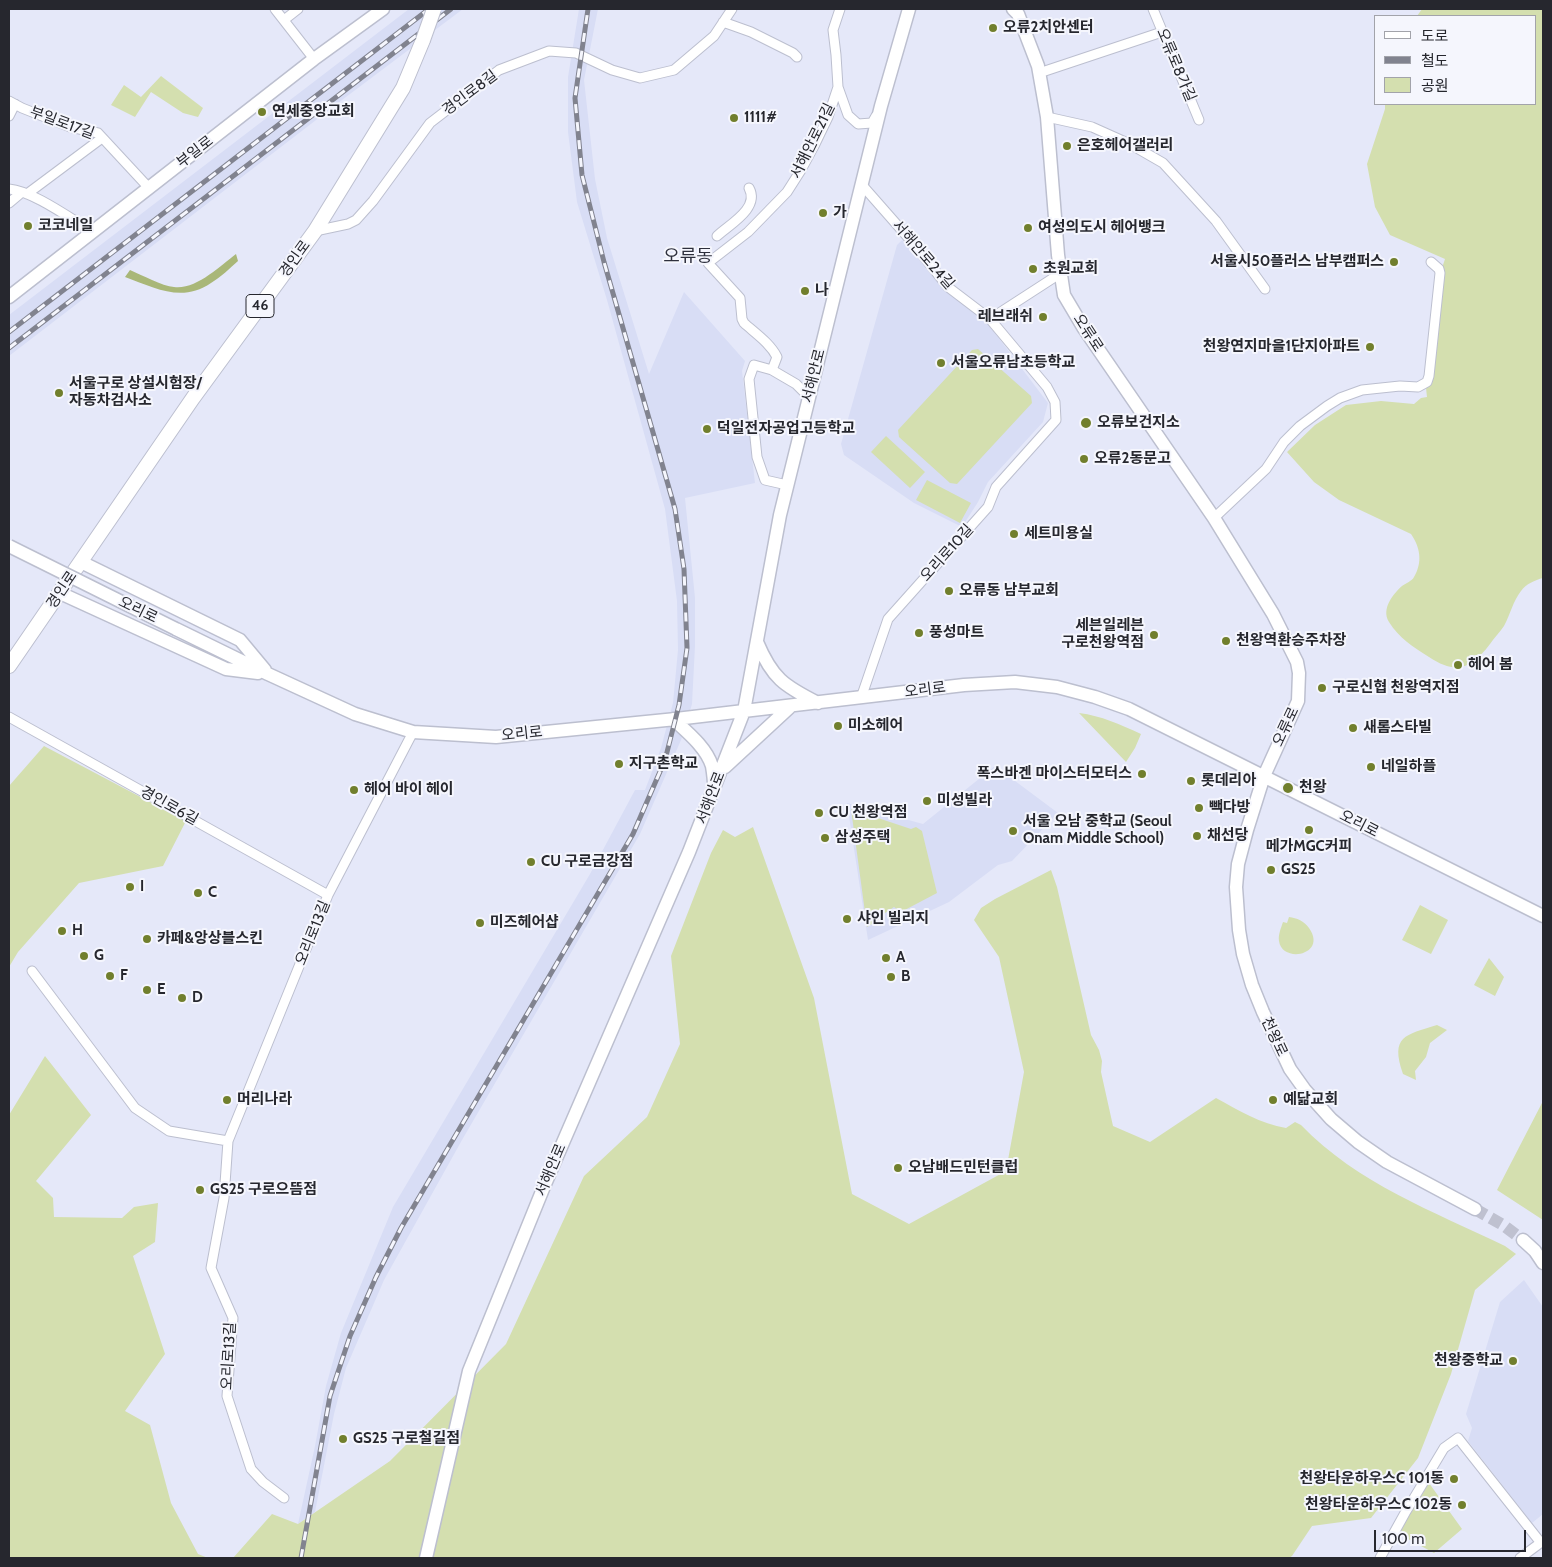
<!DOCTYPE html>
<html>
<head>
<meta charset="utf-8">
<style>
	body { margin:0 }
	#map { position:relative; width:1552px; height:1567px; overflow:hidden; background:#e5e8f9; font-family:Cabin,"Noto Sans KR",sans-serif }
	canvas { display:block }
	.frame { position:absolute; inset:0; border:10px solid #26272e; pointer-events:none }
	.legend { position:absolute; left:1374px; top:15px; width:162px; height:90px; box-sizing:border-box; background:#f5f6fd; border:1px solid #a2a3aa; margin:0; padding:6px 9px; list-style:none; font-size:15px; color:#26272e }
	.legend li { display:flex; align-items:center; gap:10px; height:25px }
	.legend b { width:25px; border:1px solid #a2a3aa }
	.scale { position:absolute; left:1374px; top:1530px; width:152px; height:22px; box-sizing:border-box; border:2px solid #26272e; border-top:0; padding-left:6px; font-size:15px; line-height:18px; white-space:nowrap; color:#26272e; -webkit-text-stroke:4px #f5f6fd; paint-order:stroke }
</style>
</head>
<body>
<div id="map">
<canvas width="1552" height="1567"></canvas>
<div class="frame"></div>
<ul class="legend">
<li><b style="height:6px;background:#fff"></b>도로</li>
<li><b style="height:6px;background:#81838f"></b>철도</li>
<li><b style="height:14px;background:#d4dfaf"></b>공원</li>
</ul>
<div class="scale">100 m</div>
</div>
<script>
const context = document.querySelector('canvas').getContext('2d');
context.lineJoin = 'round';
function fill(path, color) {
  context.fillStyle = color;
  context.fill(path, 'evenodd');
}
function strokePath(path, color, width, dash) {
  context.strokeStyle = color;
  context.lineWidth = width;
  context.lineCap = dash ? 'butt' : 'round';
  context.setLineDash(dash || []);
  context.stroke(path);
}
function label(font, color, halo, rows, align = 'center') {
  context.font = font + ' Cabin,"Noto Sans KR",sans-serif';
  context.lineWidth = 4;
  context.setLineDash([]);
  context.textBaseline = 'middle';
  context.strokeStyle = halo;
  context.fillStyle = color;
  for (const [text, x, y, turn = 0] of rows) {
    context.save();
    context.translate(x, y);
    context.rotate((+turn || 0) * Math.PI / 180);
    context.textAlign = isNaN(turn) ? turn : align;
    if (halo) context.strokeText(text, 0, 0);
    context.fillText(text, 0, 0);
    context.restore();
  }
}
fill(new Path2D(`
	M 409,9 L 463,9 L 346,97 L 9,356 L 9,315 Z
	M 579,9 L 598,9 L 584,80 L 595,179 L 607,238 L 649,374 L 684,292 L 745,361 L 742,371 L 755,483 L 685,498 L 695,598 L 695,646 L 692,704 L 681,740 L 640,834 L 462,1140 L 384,1280 L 346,1368 L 334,1414 L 315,1512 L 298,1524 L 315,1446 L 326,1386 L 341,1333 L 393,1207 L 590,874 L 635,790 L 645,790 L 661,748 L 673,703 L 678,650 L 677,601 L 665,509 L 607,300 L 577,202 L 568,132 L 568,77 Z
	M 902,240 L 948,289 L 988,324 L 1048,403 L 1043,422 L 988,482 L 978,502 L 962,527 L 914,503 L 844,455 L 841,444 L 897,245 Z
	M 995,766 L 1058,813 L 1012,861 L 998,865 L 949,902 L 868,940 L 847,803 L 923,824 Z
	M 1524,1280 L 1543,1307 L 1543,1514 L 1532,1523 L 1468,1441 L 1472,1428 L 1466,1414 L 1500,1302 Z`), '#d8ddf5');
fill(new Path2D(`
	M 1422,9 L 1543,9 L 1543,578 C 1535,580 1526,584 1521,591 C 1513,601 1510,615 1504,626 C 1500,632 1494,638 1490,644 C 1471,669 1456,675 1429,657 C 1413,647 1399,638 1389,622 C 1381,609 1393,594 1402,586 C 1406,583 1412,581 1414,577 C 1423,562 1420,547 1411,534 L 1339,500 L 1314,482 L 1287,452 L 1315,425 L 1346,405 L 1381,401 L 1414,404 L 1421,398 L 1427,397 L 1426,388 L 1432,384 L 1443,265 L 1445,259 L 1390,235 L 1375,207 L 1367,164 L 1385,109 L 1385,104 L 1536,104 L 1536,16 L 1417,16 Z
	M 161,76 L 203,108 L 198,117 L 183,113 L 151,92 L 135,117 L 111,105 L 124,85 L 141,97 Z
	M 978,349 L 1031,396 L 1032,403 L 957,484 L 950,483 L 899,437 L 898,430 L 972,350 Z
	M 886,436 L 925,472 L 910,488 L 871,452 Z
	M 927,480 L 971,503 L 960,523 L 916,500 Z
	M 1079,713 C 1102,716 1119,724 1141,734 L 1135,748 L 1126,762 Z
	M 44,746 L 186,821 L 163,866 L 79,883 L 18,952 L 9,967 L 9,786 Z
	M 851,809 L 911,829 L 916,827 L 922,831 L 937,893 L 901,912 L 894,907 L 879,917 L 880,919 L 867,927 Z
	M 753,827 L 814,998 L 852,1194 L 909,1224 L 1006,1171 L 1024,1072 L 999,957 L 974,920 L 981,908 L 995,899 L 1051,870 L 1057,887 L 1091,1035 L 1099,1050 L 1102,1061 L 1101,1072 L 1113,1126 L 1150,1142 L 1216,1098 C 1238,1110 1261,1124 1286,1128 L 1295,1122 L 1301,1125 C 1358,1184 1433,1211 1505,1246 L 1516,1254 L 1475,1290 L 1451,1374 L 1418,1458 L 1371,1518 L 1312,1526 L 1292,1556 L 1289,1558 L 233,1558 L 272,1514 L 298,1524 L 390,1461 L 506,1344 L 584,1176 L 647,1117 L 680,1044 L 671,956 L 711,853 L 723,830 L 735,837 Z
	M 1420,905 L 1448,920 L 1431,954 L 1402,940 Z
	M 1289,917 C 1297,918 1304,921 1309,928 C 1328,955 1282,964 1279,941 C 1278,935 1281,928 1283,922 L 1287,923 Z
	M 1489,958 L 1504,977 L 1495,996 L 1474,985 Z
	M 1437,1025 L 1447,1030 L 1430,1043 L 1426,1057 L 1415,1071 L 1416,1080 L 1403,1074 C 1390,1036 1405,1035 1437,1025 Z
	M 45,1056 L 91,1115 L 36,1181 L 53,1198 L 54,1217 L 122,1218 L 134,1207 L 158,1203 L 155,1242 L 133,1256 L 165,1354 L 125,1411 L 150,1425 L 171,1503 L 198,1554 L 208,1558 L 9,1558 L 9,1115 Z
	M 1543,1101 L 1543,1220 L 1497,1190 Z
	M 1429,1483 L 1462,1529 L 1434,1553 L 1397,1533 Z`), '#d4dfaf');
fill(new Path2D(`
	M 236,254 L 238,261 C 230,268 221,277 211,283 C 182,303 155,288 125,277 L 130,270 C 142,275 162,286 174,287 C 196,290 220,266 236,254 Z`), '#a9b778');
strokePath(new Path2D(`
	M 1475,1209 L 1503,1225 L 1523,1240`), '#bfc1d0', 12, [12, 6]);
const street = new Path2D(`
	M 275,9 L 314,59
	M 1153,9 L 1199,120
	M 284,20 L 298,9
	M 723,22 L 751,32 L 793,53 L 797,57
	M 1039,73 L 1162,32
	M 838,87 L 836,55 L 833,30 L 840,9
	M 9,101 L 22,108 L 70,127 L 98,133 L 149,188
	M 9,116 L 15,104
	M 1047,117 L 1092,127 L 1130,144 L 1163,163 L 1216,221 L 1265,289
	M 9,189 C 33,191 71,219 93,232
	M 27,194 L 102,138
	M 9,203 L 22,192
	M 315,231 L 348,224 L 356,220 L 373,201 L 430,123 L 499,70 L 549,51 L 576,53 L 612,70 L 640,78 L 674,70 L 714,36 L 732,9
	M 717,236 C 730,224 760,208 749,188
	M 990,319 L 1061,273
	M 772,370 L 754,365 L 749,379 L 757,457 L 765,480 L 787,485
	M 809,397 L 796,384 L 772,370 L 777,357 C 770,343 755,333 744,323 L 742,319 L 740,298 L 708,263 L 748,232 L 787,192 L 801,170 L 814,146 L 828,117 L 838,87 L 848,115 L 858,124 L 872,123 L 876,116
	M 1214,518 L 1266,469 L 1284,442 L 1300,426 L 1327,406 L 1340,398 L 1362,390 L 1400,386 L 1418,387 L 1427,382 L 1429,376 L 1440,273 L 1439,269 L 1431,262
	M 861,698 L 888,619 L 988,507 L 996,487 L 1056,420 L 1055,402 L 1047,387 L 990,319 L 948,287 L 913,243 L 862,185
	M 9,717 L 328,895
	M 32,971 L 135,1108 L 169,1131 L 228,1141
	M 284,1498 L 263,1482 L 251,1469 L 227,1396 L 233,1318 L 211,1268 L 224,1198 L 228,1141 L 328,895 L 413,732
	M 1380,1558 L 1405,1513 L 1444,1448 L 1458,1438 L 1541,1543
	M 1520,1558 L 1543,1541`);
const secondary = new Path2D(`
	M 1013,9 L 1018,14 L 1038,66 L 1047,117 L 1058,255 L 1064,295 L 1083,327 L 1214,518 L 1273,614 L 1297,662 L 1299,673 L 1298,701 L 1264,776 L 1247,830 L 1238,864 L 1236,887 L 1239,930 L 1243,954 L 1252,985 L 1263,1012 L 1290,1069 L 1305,1090 L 1331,1119 L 1358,1142 L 1387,1162 L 1475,1209
	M 9,297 L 314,59 L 383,9
	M 81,562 L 240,640 L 265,670
	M 60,593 L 226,669 L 258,673
	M 176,629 L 268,674 L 355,714 L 413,732 L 496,737 L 676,719 L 964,685 L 1015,682 L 1057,687 L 1095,697 L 1129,709 L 1543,916
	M 757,642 C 772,678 784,686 818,703
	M 673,719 C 687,732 706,747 712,766 C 713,772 714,780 714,786
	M 725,767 L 791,706
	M 1523,1240 L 1535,1251 L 1543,1263
	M 426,1558 L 469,1371 L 545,1184 L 689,852 L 744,711 L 780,515 L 881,106 L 909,9`);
const primary = new Path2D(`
	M 9,666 L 193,398 L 315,231 L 403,88 L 423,40`);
strokePath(street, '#bcbfcf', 11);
strokePath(secondary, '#bcbfcf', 15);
strokePath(primary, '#bcbfcf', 16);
strokePath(street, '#fff', 9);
strokePath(secondary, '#fff', 12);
strokePath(primary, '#fff', 14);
const rail = new Path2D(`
	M 9,332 L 429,9
	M 9,348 L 451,9
	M 301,1558 L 330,1396 L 350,1336 L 376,1277 L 401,1228 L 633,834 L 665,760 L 679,705 L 687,648 L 684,569 L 675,509 L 604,262 L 582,175 L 575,98 L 588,9`);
strokePath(rail, '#81838f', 5);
strokePath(rail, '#f5f6fd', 3, [9]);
const secondaryBridge = new Path2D(`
	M 9,546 L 176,629`);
const primaryBridge = new Path2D(`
	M 423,40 L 434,9`);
strokePath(secondaryBridge, '#bcbfcf', 15, []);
strokePath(primaryBridge, '#bcbfcf', 16, []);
strokePath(secondaryBridge, '#fff', 12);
strokePath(primaryBridge, '#fff', 14);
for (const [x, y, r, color] of [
	[993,28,5,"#717f2d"],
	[262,112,5,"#717f2d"],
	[734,118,5,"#717f2d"],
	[1067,146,5,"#717f2d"],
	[823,213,5,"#717f2d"],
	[28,226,5,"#717f2d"],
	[1028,228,5,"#717f2d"],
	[1394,262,5,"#717f2d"],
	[1033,269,5,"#717f2d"],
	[805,291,5,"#717f2d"],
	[1043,317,5,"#717f2d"],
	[1370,347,5,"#717f2d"],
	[941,363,5,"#717f2d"],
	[59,393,5,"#717f2d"],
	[1086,423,6,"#717f2d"],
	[707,429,5,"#717f2d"],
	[1084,459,5,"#717f2d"],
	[1014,534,5,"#717f2d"],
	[949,591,5,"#717f2d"],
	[919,633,5,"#717f2d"],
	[1154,635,5,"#717f2d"],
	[1226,641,5,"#717f2d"],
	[1458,665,5,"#717f2d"],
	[1322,688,5,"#717f2d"],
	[838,726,5,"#717f2d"],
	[1353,728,5,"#717f2d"],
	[619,764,5,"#717f2d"],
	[1371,767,5,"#717f2d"],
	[1142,774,5,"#717f2d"],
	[1191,781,5,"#717f2d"],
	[1288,788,6,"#717f2d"],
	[354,790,5,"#717f2d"],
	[927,801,5,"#717f2d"],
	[1199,808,5,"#717f2d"],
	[819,813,5,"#717f2d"],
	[1309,830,5,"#717f2d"],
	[1013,831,5,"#717f2d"],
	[1197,836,5,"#717f2d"],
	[825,838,5,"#717f2d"],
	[531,862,5,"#717f2d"],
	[1271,870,5,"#717f2d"],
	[130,887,5,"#717f2d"],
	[198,893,5,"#717f2d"],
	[847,919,5,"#717f2d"],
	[480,923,5,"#717f2d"],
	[62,931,5,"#717f2d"],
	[147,939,5,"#717f2d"],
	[84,956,5,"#717f2d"],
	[886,958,5,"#717f2d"],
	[110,976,5,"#717f2d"],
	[891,977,5,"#717f2d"],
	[147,990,5,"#717f2d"],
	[182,998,5,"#717f2d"],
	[227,1100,5,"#717f2d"],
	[1273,1100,5,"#717f2d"],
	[898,1168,5,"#717f2d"],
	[200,1190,5,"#717f2d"],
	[1513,1361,5,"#717f2d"],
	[343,1439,5,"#717f2d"],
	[1454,1479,5,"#717f2d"],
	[1462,1505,5,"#717f2d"]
]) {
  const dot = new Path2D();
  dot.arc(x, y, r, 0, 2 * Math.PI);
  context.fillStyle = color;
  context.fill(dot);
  strokePath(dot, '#f5f6fd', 2);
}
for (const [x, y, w] of [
	[260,306,28]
]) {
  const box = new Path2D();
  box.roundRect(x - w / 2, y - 11.5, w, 23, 4);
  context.fillStyle = '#f5f6fd';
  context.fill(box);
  strokePath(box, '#26272e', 1);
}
label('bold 14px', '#26272e', null, [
	["46",260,306]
]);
label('bold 15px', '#26272e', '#f5f6fd', [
	["오류2치안센터",1003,28],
	["연세중앙교회",272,112],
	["1111#",744,118],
	["은호헤어갤러리",1077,146],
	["가",833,213],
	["코코네일",38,226],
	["여성의도시 헤어뱅크",1038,228],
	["서울시50플러스 남부캠퍼스",1384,262,"right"],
	["초원교회",1043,269],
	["나",815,291],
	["레브래쉬",1033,317,"right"],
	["천왕연지마을1단지아파트",1360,347,"right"],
	["서울오류남초등학교",951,363],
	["서울구로 상설시험장/",69,384],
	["자동차검사소",69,401],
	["오류보건지소",1097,423],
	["덕일전자공업고등학교",717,429],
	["오류2동문고",1094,459],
	["세트미용실",1024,534],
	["오류동 남부교회",959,591],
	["세븐일레븐",1144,626,"right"],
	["구로천왕역점",1144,643,"right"],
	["풍성마트",929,633],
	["천왕역환승주차장",1236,641],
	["헤어 봄",1468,665],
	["구로신협 천왕역지점",1332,688],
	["미소헤어",848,726],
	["새롬스타빌",1363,728],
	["지구촌학교",629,764],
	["네일하플",1381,767],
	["폭스바겐 마이스터모터스",1132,774,"right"],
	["롯데리아",1201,781],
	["천왕",1299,788],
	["헤어 바이 헤이",364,790],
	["미성빌라",937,801],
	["빽다방",1209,808],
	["CU 천왕역점",829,813],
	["서울 오남 중학교 (Seoul",1023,822],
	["Onam Middle School)",1023,839],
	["채선당",1207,836],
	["삼성주택",835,838],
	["메가MGC커피",1309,847,"center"],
	["CU 구로금강점",541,862],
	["GS25",1281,870],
	["I",140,887],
	["C",208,893],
	["샤인 빌리지",857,919],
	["미즈헤어샵",490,923],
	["H",72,931],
	["카페&앙상블스킨",157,939],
	["G",94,956],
	["A",896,958],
	["F",120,976],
	["B",901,977],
	["E",157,990],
	["D",192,998],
	["머리나라",237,1100],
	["예닮교회",1283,1100],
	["오남배드민턴클럽",908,1168],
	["GS25 구로으뜸점",210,1190],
	["천왕중학교",1503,1361,"right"],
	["GS25 구로철길점",353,1439],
	["천왕타운하우스C 101동",1444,1479,"right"],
	["천왕타운하우스C 102동",1452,1505,"right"]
], 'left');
label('15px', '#26272e', '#f5f6fd', [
	["오류로8가길",1176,65,67],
	["경인로8길",470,93,-37],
	["부일로17길",62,123,20],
	["서해안로21길",813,141,-64],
	["부일로",195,152,-38],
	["서해안로24길",923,255,49],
	["경인로",295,259,-54],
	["오류로",1088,333,57],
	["서해안로",814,376,-76],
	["오리로10길",947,553,-48],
	["경인로",62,590,-56],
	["오리로",138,610,26],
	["오리로",925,690,-7],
	["오류로",1286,727,-65],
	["오리로",522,734,-6],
	["서해안로",711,798,-69],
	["경인로6길",169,806,29],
	["오리로",1359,824,27],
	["오리로13길",313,933,-68],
	["천왕로",1274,1037,65],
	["서해안로",551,1170,-67],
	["오리로13길",229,1356,-87]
]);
label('18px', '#2e303d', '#f5f6fd', [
	["오류동",688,257]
]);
</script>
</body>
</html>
